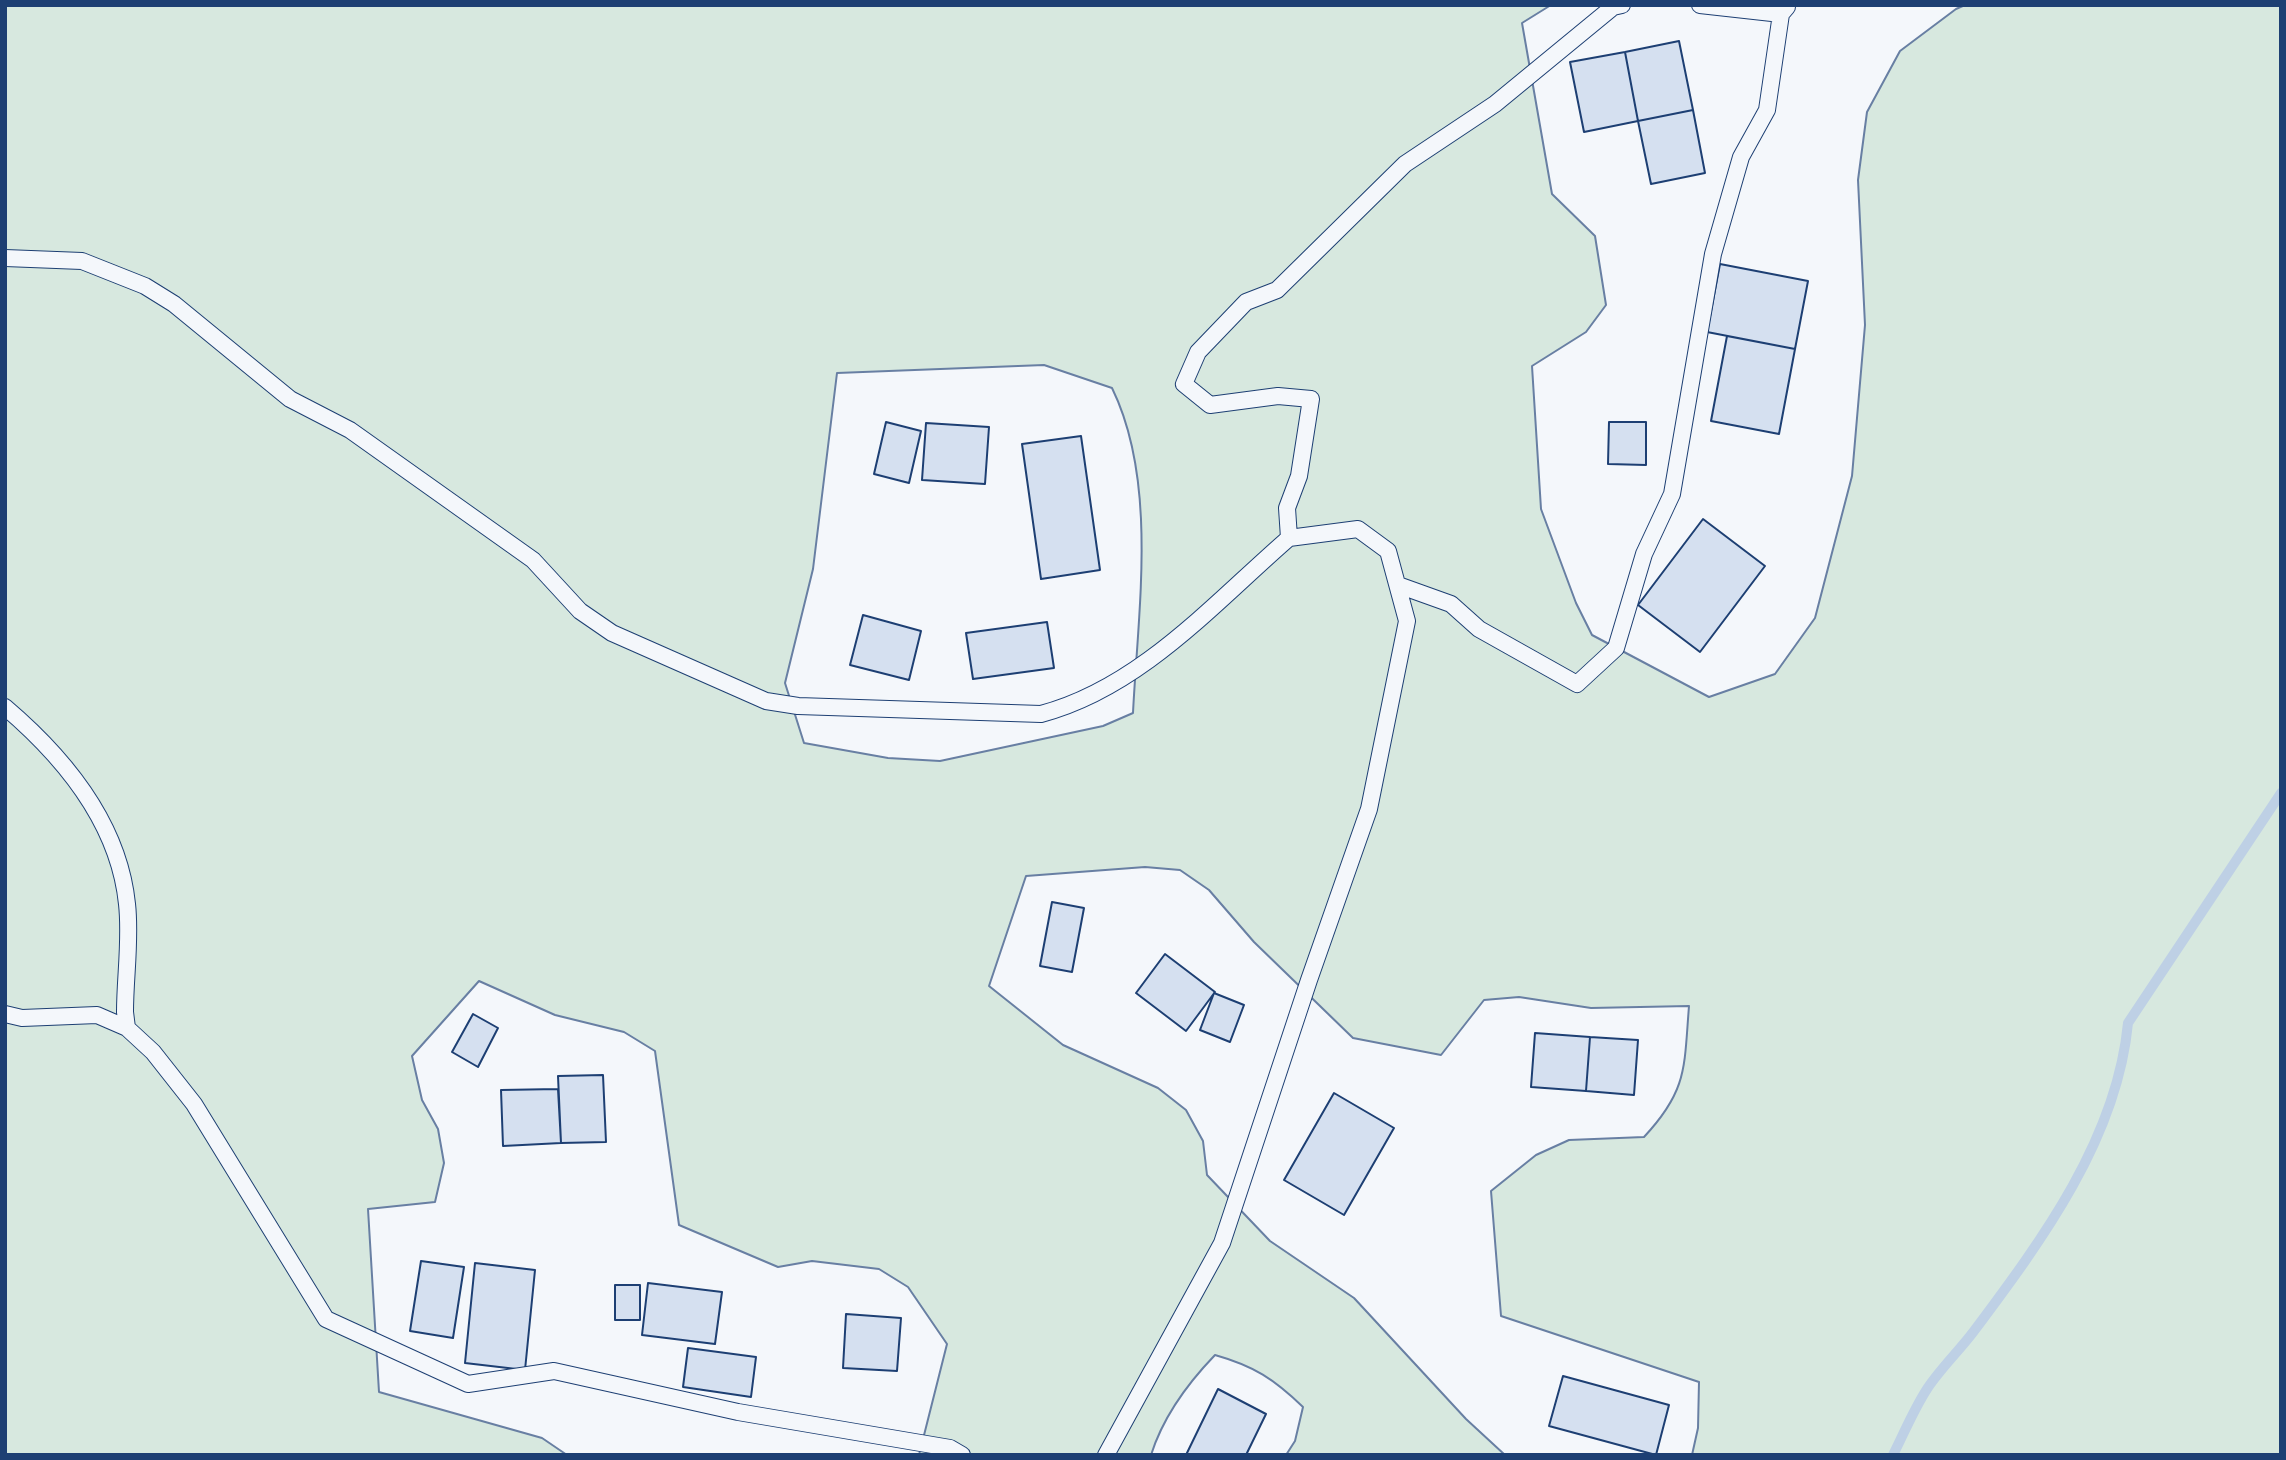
<!DOCTYPE html>
<html>
<head>
<meta charset="utf-8">
<style>
	body { margin:0 }
	#map { position:relative; width:2286px; height:1460px; overflow:hidden; background:#f4f7fb; font-family:Rubik,sans-serif }
	canvas { display:block }
	.frame { position:absolute; inset:0; border:7px solid #1d3f73; pointer-events:none }
</style>
</head>
<body>
<div id="map">
<canvas width="2286" height="1460"></canvas>
<div class="frame"></div>
</div>
<script>
const context = document.querySelector('canvas').getContext('2d');
context.lineJoin = 'round';
function fill(path, color) {
  context.fillStyle = color;
  context.fill(path, 'evenodd');
}
function strokePath(path, color, width, dash) {
  context.strokeStyle = color;
  context.lineWidth = width;
  context.lineCap = dash ? 'butt' : 'round';
  context.setLineDash(dash || []);
  context.stroke(path);
}
const green = new Path2D(`
	M 5,5 L 1551,5 L 1522,23 L 1552,194 L 1595,236 L 1606,305 L 1586,332 L 1532,366 L 1541,509 L 1576,603 L 1592,635 L 1709,697 L 1775,674 L 1815,618 L 1852,476 L 1865,325 L 1858,180 L 1867,112 L 1900,51 L 1956,9 L 1965,5 L 2281,5 L 2281,1455 L 1692,1455 L 1698,1428 L 1699,1382 L 1501,1316 L 1491,1191 L 1536,1155 L 1569,1140 L 1644,1137 C 1688,1090 1684,1067 1689,1006 L 1591,1008 L 1519,997 L 1484,1000 L 1441,1055 L 1353,1038 L 1254,942 L 1209,890 L 1180,870 L 1145,867 L 1026,876 L 989,986 L 1063,1045 L 1158,1088 L 1186,1110 L 1203,1141 L 1207,1175 L 1270,1241 L 1354,1298 L 1466,1419 L 1505,1455 L 1286,1455 L 1295,1441 L 1303,1407 C 1274,1379 1254,1366 1215,1355 C 1188,1383 1163,1417 1151,1455 L 919,1455 L 947,1344 L 908,1287 L 879,1269 L 812,1261 L 778,1267 L 679,1225 L 655,1051 L 624,1032 L 555,1015 L 479,981 L 412,1056 L 422,1100 L 438,1129 L 444,1163 L 435,1202 L 368,1209 L 379,1392 L 542,1438 L 567,1455 L 5,1455 ZM 1044,365 L 1112,388 C 1158,482 1138,610 1133,713 L 1103,726 L 940,761 L 888,758 L 804,743 L 785,683 L 813,569 L 837,373 Z`);
fill(green, '#d7e8df');
strokePath(green, '#687fa3', 2);
strokePath(new Path2D(`
	M 1893,1455 C 1904,1433 1914,1409 1927,1389 C 1940,1369 1959,1351 1974,1331 C 2042,1240 2117,1139 2128,1023 L 2281,793`), '#bed0e5', 10);
const building = new Path2D(`
	M 1679,41 L 1693,110 L 1638,121 L 1625,52 Z
	M 1625,52 L 1638,121 L 1584,132 L 1570,62 Z
	M 1693,110 L 1705,173 L 1651,184 L 1638,121 Z
	M 1720,264 L 1808,281 L 1795,349 L 1707,332 Z
	M 1727,336 L 1795,349 L 1779,434 L 1711,421 Z
	M 886,422 L 921,431 L 909,483 L 874,474 Z
	M 1609,422 L 1646,422 L 1646,465 L 1608,464 Z
	M 926,423 L 989,427 L 985,484 L 922,480 Z
	M 1081,436 L 1100,570 L 1041,579 L 1022,444 Z
	M 1703,519 L 1765,566 L 1700,652 L 1638,605 Z
	M 863,615 L 921,631 L 909,680 L 850,665 Z
	M 1047,622 L 1054,668 L 973,679 L 966,633 Z
	M 1052,902 L 1084,908 L 1072,972 L 1040,966 Z
	M 1165,954 L 1215,992 L 1186,1031 L 1136,993 Z
	M 1214,993 L 1244,1005 L 1230,1042 L 1200,1030 Z
	M 473,1014 L 498,1028 L 478,1067 L 452,1052 Z
	M 1535,1033 L 1590,1037 L 1586,1091 L 1531,1087 Z
	M 1590,1037 L 1638,1040 L 1634,1095 L 1586,1091 Z
	M 603,1075 L 606,1142 L 561,1143 L 558,1076 Z
	M 558,1089 L 561,1143 L 503,1146 L 501,1090 Z
	M 1334,1093 L 1394,1128 L 1344,1215 L 1284,1180 Z
	M 421,1261 L 464,1267 L 453,1338 L 410,1331 Z
	M 475,1263 L 535,1270 L 525,1370 L 465,1363 Z
	M 648,1283 L 722,1292 L 715,1344 L 642,1335 Z
	M 615,1285 L 640,1285 L 640,1320 L 615,1320 Z
	M 846,1314 L 901,1318 L 897,1371 L 843,1368 Z
	M 688,1348 L 756,1357 L 751,1397 L 683,1387 Z
	M 1563,1376 L 1669,1405 L 1656,1455 L 1549,1426 Z
	M 1218,1389 L 1266,1414 L 1246,1455 L 1186,1455 Z`);
fill(building, '#d5e0f0');
strokePath(building, '#1d3f73', 2);
const lane = new Path2D(`
	M 1700,5 L 1781,14 L 1787,7
	M 5,258 L 82,261 L 145,286 L 174,304 L 290,399 L 350,430 L 533,560 L 580,611 L 612,633 L 766,701 L 798,706 L 1041,714 C 1140,688 1214,603 1289,538
	M 1398,585 L 1451,604 L 1479,629 L 1577,684 L 1616,648 L 1644,554 L 1672,494 L 1713,254 L 1741,157 L 1767,110 L 1781,14
	M 5,707 C 65,758 119,824 127,904 C 131,939 125,977 125,1012 L 127,1028
	M 5,1014 L 22,1018 L 97,1015 L 127,1028 L 153,1052 L 194,1104 L 326,1319 L 468,1384 L 554,1371 L 738,1412 L 950,1448 L 962,1455
	M 1106,1455 L 1222,1243 L 1309,980 L 1369,809 L 1407,621 L 1388,551 L 1358,529 L 1289,538 L 1287,508 L 1299,476 L 1311,399 L 1278,396 L 1210,405 L 1184,384 L 1198,352 L 1246,302 L 1277,290 L 1405,164 L 1495,104 L 1613,7 L 1622,5`);
strokePath(lane, '#1d3f73', 18);
strokePath(lane, '#f4f7fb', 16);
</script>
</body>
</html>
